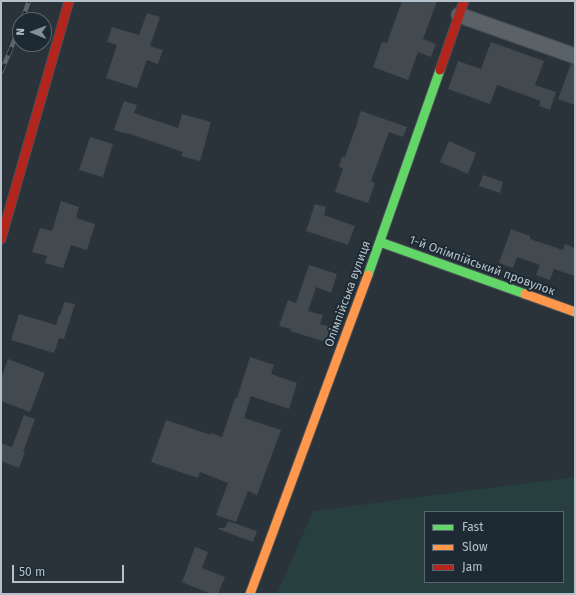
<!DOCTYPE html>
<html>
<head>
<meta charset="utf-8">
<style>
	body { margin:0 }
	#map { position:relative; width:576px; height:595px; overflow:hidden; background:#2a333a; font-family:"Fira Sans",sans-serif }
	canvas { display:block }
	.frame { position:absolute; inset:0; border:2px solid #b4c0ca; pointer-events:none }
	.legend { position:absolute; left:424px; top:511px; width:140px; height:72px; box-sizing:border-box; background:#1d2a34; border:1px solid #596670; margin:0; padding:5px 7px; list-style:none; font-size:12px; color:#b4c0ca }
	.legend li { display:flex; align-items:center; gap:8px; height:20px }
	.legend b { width:20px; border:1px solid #596670 }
	.north { position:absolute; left:12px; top:12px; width:40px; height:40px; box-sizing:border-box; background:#1d2a34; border:1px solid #596670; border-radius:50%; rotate:271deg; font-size:11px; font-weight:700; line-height:16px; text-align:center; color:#b4c0ca }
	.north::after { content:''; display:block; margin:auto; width:14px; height:18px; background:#848f98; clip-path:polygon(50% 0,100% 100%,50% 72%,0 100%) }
	.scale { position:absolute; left:12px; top:565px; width:112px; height:18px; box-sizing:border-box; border:2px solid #b4c0ca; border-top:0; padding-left:5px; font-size:12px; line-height:14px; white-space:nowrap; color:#b4c0ca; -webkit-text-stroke:3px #1d2a34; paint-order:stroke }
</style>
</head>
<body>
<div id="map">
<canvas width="576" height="595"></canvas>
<div class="frame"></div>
<ul class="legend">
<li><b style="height:5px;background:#63d668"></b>Fast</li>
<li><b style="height:5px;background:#ff974d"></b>Slow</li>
<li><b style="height:5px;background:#b3261e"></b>Jam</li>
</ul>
<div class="north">N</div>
<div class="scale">50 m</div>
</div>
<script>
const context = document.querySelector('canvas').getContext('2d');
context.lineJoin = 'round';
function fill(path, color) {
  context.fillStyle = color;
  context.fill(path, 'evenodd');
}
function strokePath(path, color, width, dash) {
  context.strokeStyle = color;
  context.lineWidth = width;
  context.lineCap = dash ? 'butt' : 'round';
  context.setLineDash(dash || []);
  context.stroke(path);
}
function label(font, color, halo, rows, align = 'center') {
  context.font = font + ' "Fira Sans",sans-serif';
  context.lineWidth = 4;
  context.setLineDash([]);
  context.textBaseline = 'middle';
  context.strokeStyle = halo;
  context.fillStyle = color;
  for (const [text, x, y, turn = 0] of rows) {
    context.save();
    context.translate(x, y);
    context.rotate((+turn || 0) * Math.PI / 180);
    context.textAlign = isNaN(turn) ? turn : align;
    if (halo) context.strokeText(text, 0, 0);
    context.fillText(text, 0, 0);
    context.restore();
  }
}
fill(new Path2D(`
	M 575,477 L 575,594 L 277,594 L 313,511 ZM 425,512 L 563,512 L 563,582 L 425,582 Z`), '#273f3e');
fill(new Path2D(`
	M 402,1 L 437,1 L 423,39 L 436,44 L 431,57 L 418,52 L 408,80 L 373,67 L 382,42 L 387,43 Z
	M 147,13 L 160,17 L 150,46 L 163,50 L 158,64 L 147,60 L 137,88 L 106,78 L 117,45 L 107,42 L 112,27 L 139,35 Z
	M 491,42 L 544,61 L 535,85 L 556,92 L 550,110 L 539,106 L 541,101 L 497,85 L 490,104 L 448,89 L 458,61 L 481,69 Z
	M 571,64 L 575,65 L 575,105 L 558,99 Z
	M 124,101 L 137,105 L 134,113 L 178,128 L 182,114 L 211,122 L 200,161 L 181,156 L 183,152 L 127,133 L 127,134 L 114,130 Z
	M 361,111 L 407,127 L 403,137 L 389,132 L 371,181 L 375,183 L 368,203 L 335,192 L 343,168 L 339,167 L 342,156 L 345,157 L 358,121 L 357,121 Z
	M 90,137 L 113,144 L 103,177 L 79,170 Z
	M 449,141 L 476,153 L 468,174 L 440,162 Z
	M 483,175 L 503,182 L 500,193 L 479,186 Z
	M 61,201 L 79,207 L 76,218 L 95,224 L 87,250 L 71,245 L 63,268 L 45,263 L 47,256 L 32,252 L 40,228 L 52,231 Z
	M 315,204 L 326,207 L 324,215 L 355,226 L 348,245 L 306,231 Z
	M 511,229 L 530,236 L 530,239 L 563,250 L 565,244 L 575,248 L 575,276 L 554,269 L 550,280 L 536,275 L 540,265 L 517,257 L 513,268 L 499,263 Z
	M 309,265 L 337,274 L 331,293 L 316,287 L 308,311 L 323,315 L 320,324 L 330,327 L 326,342 L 290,331 L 291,329 L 279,326 L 288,300 L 296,303 Z
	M 64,302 L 75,304 L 64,339 L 59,338 L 54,353 L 11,340 L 19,314 L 56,325 L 59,315 L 60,316 Z
	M 250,357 L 274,365 L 271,374 L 297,383 L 289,409 L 251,396 L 244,418 L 281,430 L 257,495 L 248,491 L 236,522 L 216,515 L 228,483 L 200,472 L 198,478 L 151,462 L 166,420 L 211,435 L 211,433 L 222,437 L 235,398 L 237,398 Z
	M 8,359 L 45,373 L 30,412 L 1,401 L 1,379 Z
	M 24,415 L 35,419 L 23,452 L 25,452 L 19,468 L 1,461 L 1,443 L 12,447 Z
	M 228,521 L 257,531 L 253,542 L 218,529 L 218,528 L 225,528 Z
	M 195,547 L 208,552 L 202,568 L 225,577 L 218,594 L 211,594 L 182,582 Z`), '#424a4f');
const street = new Path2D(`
	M 459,15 L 575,56`);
const fast = new Path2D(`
	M 380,242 L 525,294
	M 368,275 L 440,70`);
const slow = new Path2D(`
	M 525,294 L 575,312
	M 250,594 L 368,275`);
const jam = new Path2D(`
	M 440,70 L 464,1
	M 1,239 L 69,1`);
strokePath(street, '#484f54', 17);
strokePath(fast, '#484f54', 11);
strokePath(slow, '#484f54', 11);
strokePath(jam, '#484f54', 11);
strokePath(street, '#5a6167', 15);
strokePath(fast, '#63d668', 9);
strokePath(slow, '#ff974d', 9);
strokePath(jam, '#b3261e', 9);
const rail = new Path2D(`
	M 22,20 L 29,1
	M 1,72 L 10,51 L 20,25`);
strokePath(rail, '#5e656b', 4.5);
strokePath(rail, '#1d2a34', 3, [9]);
label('12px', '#b4c0ca', '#1d2a34', [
	["1-й Олімпійський провулок",482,266,20],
	["Олімпійська вулиця",348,294,-70]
]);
</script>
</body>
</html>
